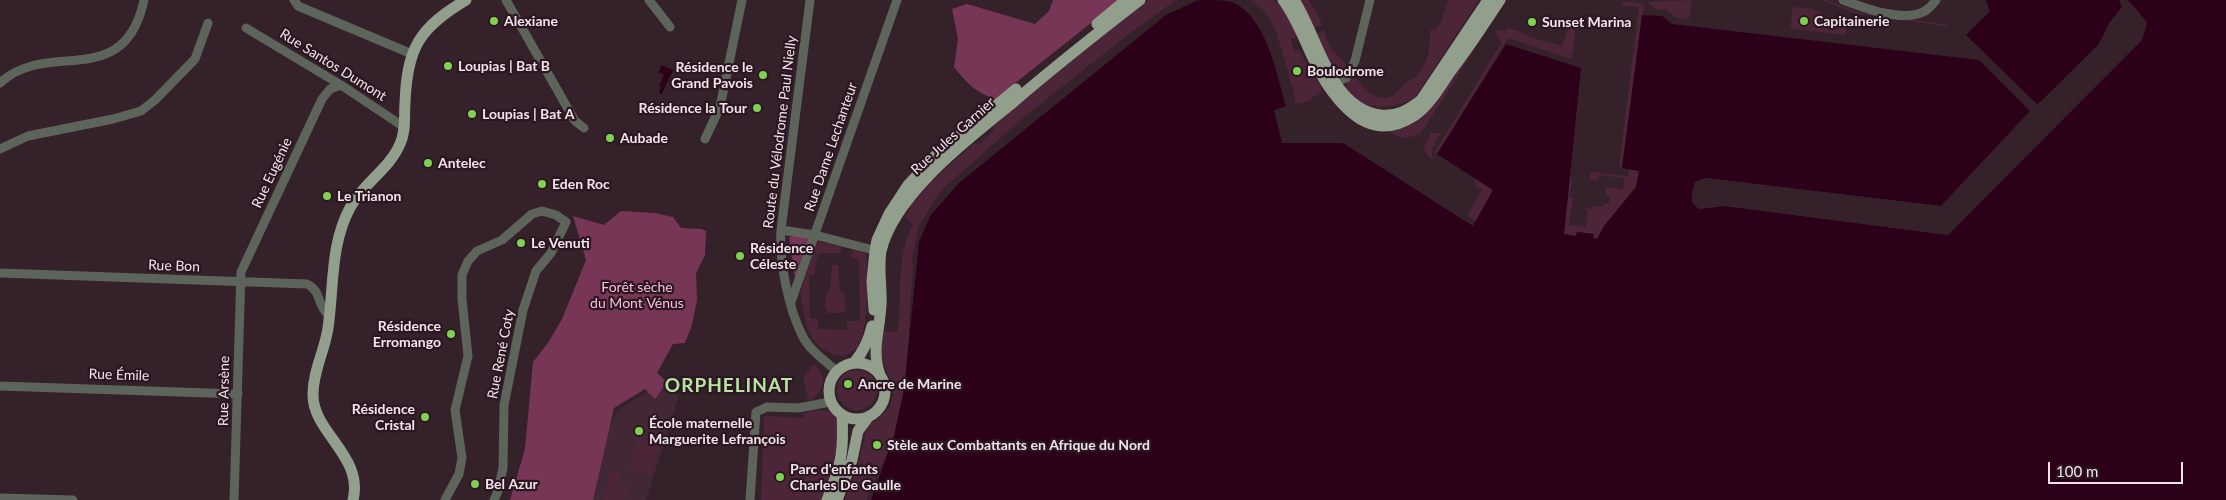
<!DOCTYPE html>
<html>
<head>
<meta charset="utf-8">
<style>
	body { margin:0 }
	#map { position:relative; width:2226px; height:500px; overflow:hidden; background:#35212a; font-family:Lato,sans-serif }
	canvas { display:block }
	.scale { position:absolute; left:2048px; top:462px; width:135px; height:22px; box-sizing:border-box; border:2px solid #f1e3e9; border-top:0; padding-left:6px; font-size:15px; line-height:18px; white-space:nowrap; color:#f1e3e9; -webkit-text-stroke:4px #2b1721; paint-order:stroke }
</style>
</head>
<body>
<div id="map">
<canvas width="2226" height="500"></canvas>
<div class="scale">100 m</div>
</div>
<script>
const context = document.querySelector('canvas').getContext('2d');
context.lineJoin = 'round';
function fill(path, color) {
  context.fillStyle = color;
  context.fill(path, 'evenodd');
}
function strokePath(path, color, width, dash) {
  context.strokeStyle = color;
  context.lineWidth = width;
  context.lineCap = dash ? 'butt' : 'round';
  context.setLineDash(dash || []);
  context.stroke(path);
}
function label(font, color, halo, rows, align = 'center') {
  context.font = font + ' Lato,sans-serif';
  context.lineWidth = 4.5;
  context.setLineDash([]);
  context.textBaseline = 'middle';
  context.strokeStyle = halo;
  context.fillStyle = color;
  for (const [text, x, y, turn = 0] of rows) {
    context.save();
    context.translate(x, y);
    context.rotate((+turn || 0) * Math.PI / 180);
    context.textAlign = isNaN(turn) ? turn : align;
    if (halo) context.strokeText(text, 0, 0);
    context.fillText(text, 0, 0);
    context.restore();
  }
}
fill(new Path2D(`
	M 660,384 L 679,396 L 646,500 L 585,500 L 599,450 L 617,411 Z`), '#422834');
fill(new Path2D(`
	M 1148,0 L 1176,0 L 1125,37 L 1024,117 L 946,186 L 935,199 L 919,226 L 911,263 L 914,263 C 906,320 913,382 894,437 C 886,458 875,479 866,500 L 845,500 L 858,464 L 867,428 C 872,419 883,417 889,407 C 901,384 882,371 881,350 C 881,344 883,337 883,331 L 897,332 C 903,295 895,258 913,224 L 905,217 L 913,202 L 931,182 L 973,144 L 981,143 L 993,132 L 994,125 L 1097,39 Z
	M 1251,0 L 1275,0 L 1288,15 L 1298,36 L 1291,39 L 1294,51 L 1299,50 C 1306,65 1315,74 1322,90 L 1309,101 L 1301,104 L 1297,102 L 1294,103 L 1295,96 L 1275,28 L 1266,13 Z
	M 1300,0 L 1309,0 L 1318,14 L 1322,25 L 1314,28 Z
	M 1448,0 L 1479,0 L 1415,97 C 1391,111 1363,112 1344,89 L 1353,73 C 1360,85 1375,104 1392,96 C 1397,93 1401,87 1406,83 C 1409,81 1413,79 1416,77 C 1428,64 1431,46 1430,30 L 1435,30 L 1441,22 Z
	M 1502,0 L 1506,0 L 1421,133 C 1404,141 1401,138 1386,130 L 1412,123 Z
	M 1692,0 L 1689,19 L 1675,17 L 1666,9 L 1656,9 L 1647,2 Z
	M 1822,0 L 1827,0 L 1857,12 L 1944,24 L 1950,27 L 1854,13 Z
	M 1623,1 L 1644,4 L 1622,167 L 1619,166 L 1639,7 L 1622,5 Z
	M 1793,7 L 1812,9 L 1847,25 L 1845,35 L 1790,29 Z
	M 1569,26 L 1576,26 L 1572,59 L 1508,38 L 1437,154 L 1435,152 L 1502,42 L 1496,34 L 1498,30 L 1506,31 L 1508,28 L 1526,34 L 1526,36 L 1562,46 Z
	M 1324,30 L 1329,46 L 1346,64 L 1343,71 L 1335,75 L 1316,34 Z
	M 1431,133 L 1440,133 L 1432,149 L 1432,160 L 1423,149 Z
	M 1629,169 L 1639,171 L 1636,187 L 1604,226 L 1598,239 L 1593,238 L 1593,234 L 1577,232 L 1576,236 L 1564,234 L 1570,176 L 1572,181 L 1569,197 L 1573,198 L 1569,225 L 1586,227 L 1588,212 L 1584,208 L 1591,209 L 1593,206 L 1603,207 L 1604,203 L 1609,204 L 1610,196 L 1606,195 L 1605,187 L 1623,189 L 1624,178 L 1599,175 L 1598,181 L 1590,180 L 1590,172 L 1628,176 Z
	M 1475,179 L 1493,190 L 1476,221 L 1467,216 L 1482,190 L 1475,186 Z
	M 817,241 L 842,247 L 840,253 L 820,253 L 816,260 L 815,274 L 809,276 L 810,318 L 818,319 L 818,329 L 847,330 L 847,321 L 860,321 L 859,260 L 851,257 L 853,250 L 866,254 C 868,273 870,337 855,350 C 853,352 848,354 845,356 C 819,355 807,336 804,312 C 803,306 800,299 801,293 C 805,275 812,258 817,241 Z
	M 832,265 L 838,265 L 840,291 L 845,295 L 846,309 L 842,313 L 828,313 C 822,305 826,298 829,290 C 831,283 831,273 832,265 Z
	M 814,364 C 830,380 823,390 809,402 L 803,378 Z
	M837 390a20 20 0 1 1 40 0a20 20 0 1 1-40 0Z
	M 817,410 L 832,412 C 848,435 832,477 821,500 L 761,500 L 764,416 L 804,418 L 804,413 Z
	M 638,437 L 660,443 L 651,475 L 629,469 Z
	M 611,470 L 621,473 L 618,483 L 629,486 L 625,500 L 604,500 Z`), '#4c2638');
fill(new Path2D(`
	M 1053,0 L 1120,0 L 995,99 C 976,93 966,82 954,67 L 958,39 L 952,9 L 967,4 L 1035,24 L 1049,11 Z
	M 621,211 L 655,213 L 673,217 L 681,228 L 701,229 L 706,231 L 705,255 L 696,273 L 697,300 L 692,325 L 685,343 L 673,344 L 657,373 L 667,382 L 655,399 L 645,389 L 614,408 L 593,500 L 510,500 L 525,449 L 533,362 L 548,343 L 562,319 L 586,260 L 573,216 L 604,225 Z
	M 794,236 L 808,238 L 810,243 C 803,253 797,265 797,278 L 795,278 L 789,237 Z`), '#783657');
fill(new Path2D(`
	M 1204,0 C 1213,0 1223,0 1231,2 C 1266,14 1277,75 1286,106 L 1274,110 L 1282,143 L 1343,143 L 1473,226 L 1493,190 L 1437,154 L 1506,44 L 1581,68 L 1564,234 L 1576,236 L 1577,232 L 1594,234 L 1593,238 L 1597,239 L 1604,226 L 1636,187 L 1639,171 L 1622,168 L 1642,15 L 1662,16 L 1672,24 L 1979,60 L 2030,111 L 1941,206 L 1705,178 L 1695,182 L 1692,202 L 1699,209 L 1725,206 L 1948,235 L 2141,40 L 2147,23 L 2133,5 L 2122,7 L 2110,22 L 2099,45 L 2038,105 L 1966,35 L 1990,11 L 1986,0 L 2226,0 L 2226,500 L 871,500 L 894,436 L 904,389 L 919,242 L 930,216 L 959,183 L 1166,15 L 1196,1 Z
	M 662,65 L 673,70 L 662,94 L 659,93 L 661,87 L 659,86 L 664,75 L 658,72 Z`), '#2c0019');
fill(new Path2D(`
	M 2119,0 L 2128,0 L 2147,23 L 2142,40 L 1948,235 L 1725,206 L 1699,209 L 1692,202 L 1692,192 L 1695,182 L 1705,178 L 1941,206 L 2032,109 L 2032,112 L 1941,208 L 1705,180 L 1697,184 L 1694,192 L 1695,201 L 1700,207 L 1725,203 L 1948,232 L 2139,39 L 2144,24 L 2131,7 L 2124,9 L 2112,23 L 2100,47 L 2040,106 L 2036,106 L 2098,45 L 2110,22 L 2122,7 Z`), '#35212a');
strokePath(new Path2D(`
	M 294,0 L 298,6 L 412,54
	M 506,0 L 575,121 L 584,128
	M 649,0 L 670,27
	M 810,0 L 781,230 C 779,261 788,307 802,335 C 809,350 825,361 837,371
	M 1843,0 C 1864,8 1904,23 1925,11 C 1930,8 1933,4 1936,0
	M 246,28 L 341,85 L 404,127
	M 0,83 C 48,38 124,93 144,0
	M 1330,85 L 1346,78 L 1355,61 L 1370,0
	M 705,139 L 720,107 L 742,0
	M 0,149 L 28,136 L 113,119 L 141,111 L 155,100 L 195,59 L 208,23
	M 781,230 L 815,235 L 881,252
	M 0,273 L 307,284 C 322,291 317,307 329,315
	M 791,302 L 897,0
	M 0,386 L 238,394
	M 0,498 L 73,500
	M 234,500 L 241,272 L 322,99 L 330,89 L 341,85
	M 445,500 L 459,474 L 462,458 L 455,410 L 468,356 L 462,299 L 462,275 L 468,261 L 477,251 L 502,240 L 532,214 L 542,211 L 556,215 L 566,222 L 551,253 L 536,271 L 523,310 L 504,405 L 503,468 L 498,491 L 494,500
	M 750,500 L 756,412 L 767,407 L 798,408 L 830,402`), '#5d645b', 9);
strokePath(new Path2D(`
	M 1283,0 C 1303,27 1310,60 1329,87 C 1350,117 1377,140 1414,116 C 1429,106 1440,87 1450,72 C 1468,49 1484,24 1500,0
	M 1294,0 C 1318,36 1329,108 1380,115 C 1397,117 1408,110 1421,100 L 1488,0
	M 1097,24 L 1126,0
	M 874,310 L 872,281 L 875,251 L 877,240 L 889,214 L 908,185 L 938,153 L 1016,89
	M 854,363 C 863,352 869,340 872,326
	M829 391a28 28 0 1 1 56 0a28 28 0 1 1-56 0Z
	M 880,375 C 871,349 880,331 881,304 C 882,288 878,268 881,251 C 894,195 967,140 1010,105 C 1052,69 1096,34 1140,0
	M 353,500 C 364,456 312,432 313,394 C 313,371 325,350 328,328 C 334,287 330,243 351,206 C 364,183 390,168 400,144 C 406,132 404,117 405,103 C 407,48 419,28 466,0
	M 827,500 C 841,466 844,452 842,415
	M 837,500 L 852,460 L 858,431 L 869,416`), '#929f8d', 11);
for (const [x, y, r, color] of [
	[494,21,5,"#80d052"],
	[1804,21,5,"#80d052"],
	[1532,22,5,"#80d052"],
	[448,66,5,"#80d052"],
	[1297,71,5,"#80d052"],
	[763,75,5,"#80d052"],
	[757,108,5,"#80d052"],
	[472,114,5,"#80d052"],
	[610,138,5,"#80d052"],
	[428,163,5,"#80d052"],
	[542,184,5,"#80d052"],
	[327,196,5,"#80d052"],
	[521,243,5,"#80d052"],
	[740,256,5,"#80d052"],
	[451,334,5,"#80d052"],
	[848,384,5,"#80d052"],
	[425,417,5,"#80d052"],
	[639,431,5,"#80d052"],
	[877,445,5,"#80d052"],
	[780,477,5,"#80d052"],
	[475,484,5,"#80d052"]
]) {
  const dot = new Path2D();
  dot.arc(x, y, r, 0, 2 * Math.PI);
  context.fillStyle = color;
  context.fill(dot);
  strokePath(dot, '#2b1721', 2);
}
label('bold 14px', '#f1e3e9', '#2b1721', [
	["Alexiane",504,21],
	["Capitainerie",1814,21],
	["Sunset Marina",1542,22],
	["Loupias | Bat B",458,66],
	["Résidence le",753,67,"right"],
	["Grand Pavois",753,83,"right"],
	["Boulodrome",1307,71],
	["Résidence la Tour",747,108,"right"],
	["Loupias | Bat A",482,114],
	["Aubade",620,138],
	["Antelec",438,163],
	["Eden Roc",552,184],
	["Le Trianon",337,196],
	["Le Venuti",531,243],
	["Résidence",750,248],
	["Céleste",750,264],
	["Résidence",441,326,"right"],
	["Erromango",441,342,"right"],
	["Ancre de Marine",858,384],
	["Résidence",415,409,"right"],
	["Cristal",415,425,"right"],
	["École maternelle",649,423],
	["Marguerite Lefrançois",649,439],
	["Stèle aux Combattants en Afrique du Nord",887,445],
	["Parc d'enfants",790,469],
	["Charles De Gaulle",790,485],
	["Bel Azur",485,484]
], 'left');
label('14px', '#f1e3e9', '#2b1721', [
	["Rue Santos Dumont",333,65,32],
	["Route du Vélodrome Paul Nielly",780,132,-83],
	["Rue Jules Garnier",953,136,-42],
	["Rue Dame Lechanteur",831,147,-71],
	["Rue Eugénie",272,173,-65],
	["Rue Bon",174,266,2],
	["Rue René Coty",501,354,-79],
	["Rue Émile",119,375,2],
	["Rue Arsène",224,391,-89]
]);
label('14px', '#fbbed9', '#2b1721', [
	["Forêt sèche",637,287],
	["du Mont Vénus",637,303]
]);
context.letterSpacing = '1px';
label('bold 19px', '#b7e4a1', '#2b1721', [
	["ORPHELINAT",729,386]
]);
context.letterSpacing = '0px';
</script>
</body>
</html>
